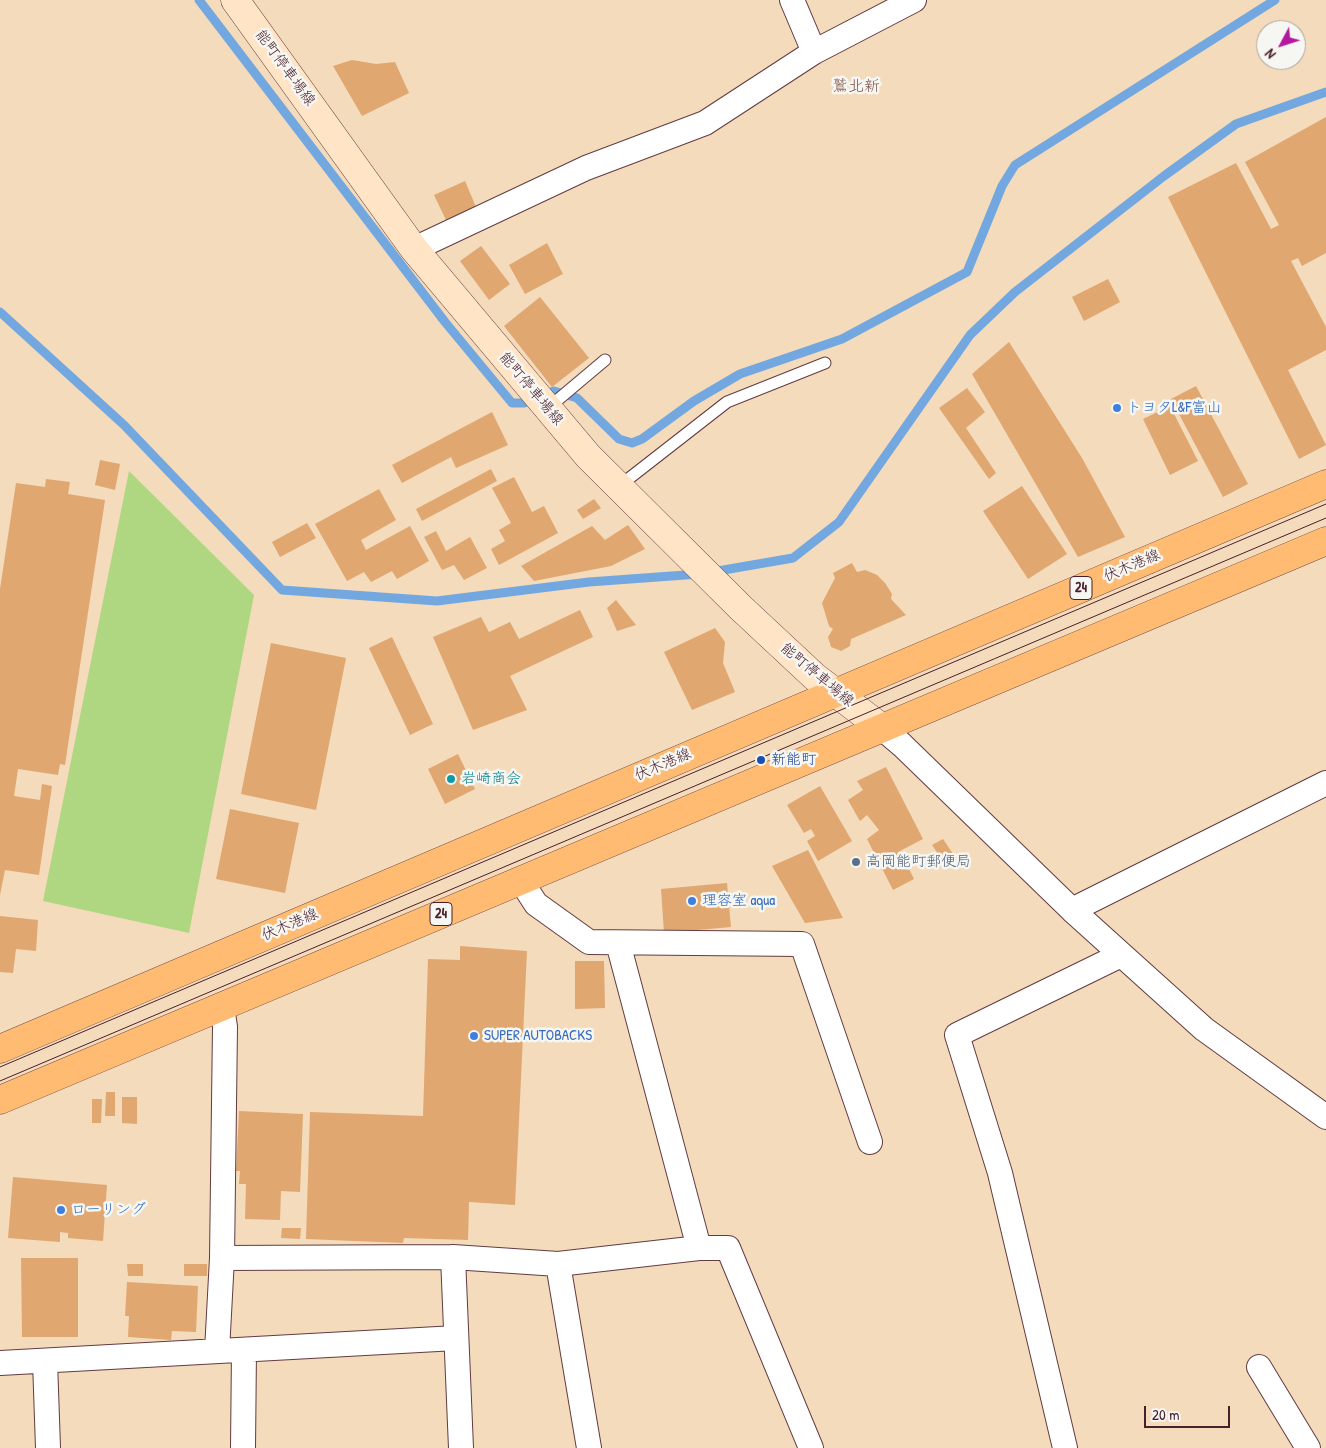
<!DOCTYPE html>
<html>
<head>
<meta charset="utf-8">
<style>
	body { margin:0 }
	#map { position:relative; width:1326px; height:1448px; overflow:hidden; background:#f3dbbb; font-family:"Patrick Hand",sans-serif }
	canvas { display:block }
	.north { position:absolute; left:1256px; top:20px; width:50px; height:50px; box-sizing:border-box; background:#f6f6f2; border:1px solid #b1a0a2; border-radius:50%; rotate:230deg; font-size:14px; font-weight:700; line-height:20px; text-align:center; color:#4a1f2b }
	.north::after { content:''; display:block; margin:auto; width:18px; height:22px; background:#b5179e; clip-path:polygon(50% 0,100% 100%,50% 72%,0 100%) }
	.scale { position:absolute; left:1144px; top:1406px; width:86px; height:22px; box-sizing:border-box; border:2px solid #4a1f2b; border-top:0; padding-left:6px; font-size:15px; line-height:18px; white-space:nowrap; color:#4a1f2b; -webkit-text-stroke:4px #f6f6f2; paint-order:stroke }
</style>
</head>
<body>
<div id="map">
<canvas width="1326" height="1448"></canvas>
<div class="north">N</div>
<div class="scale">20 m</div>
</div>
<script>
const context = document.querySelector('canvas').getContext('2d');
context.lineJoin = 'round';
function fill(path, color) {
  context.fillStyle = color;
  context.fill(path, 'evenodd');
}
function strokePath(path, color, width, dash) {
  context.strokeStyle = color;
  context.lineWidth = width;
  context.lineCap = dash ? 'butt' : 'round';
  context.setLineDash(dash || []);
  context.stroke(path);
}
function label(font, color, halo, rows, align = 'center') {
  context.font = font + ' "Patrick Hand","Klee One",sans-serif';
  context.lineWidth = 5;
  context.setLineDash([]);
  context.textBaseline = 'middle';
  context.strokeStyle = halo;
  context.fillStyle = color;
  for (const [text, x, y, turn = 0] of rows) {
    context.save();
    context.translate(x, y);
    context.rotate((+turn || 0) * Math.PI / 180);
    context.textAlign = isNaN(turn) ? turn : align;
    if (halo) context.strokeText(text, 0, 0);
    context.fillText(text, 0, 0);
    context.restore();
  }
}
fill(new Path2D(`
	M 129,471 L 254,595 L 189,933 L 43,901 Z`), '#afd781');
strokePath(new Path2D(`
	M 199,0 L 445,322 L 512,403 L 524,403 L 554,391 L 577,398 L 619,439 L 632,443 L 642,439 L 694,401 L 740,374 L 842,339 L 967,272 L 1002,186 L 1015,165 L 1275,0
	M 0,312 L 124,425 L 282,590 L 437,601 L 589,582 L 699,574
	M 712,572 L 793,558 L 839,522 L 970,335 L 1015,292 L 1164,176 L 1236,124 L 1326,92`), '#73a7e0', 9);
fill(new Path2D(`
	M 352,60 L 376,64 L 395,62 L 409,93 L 362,116 L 333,66 Z
	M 1326,117 L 1326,253 L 1302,266 L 1298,258 L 1291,261 L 1326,327 L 1326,350 L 1288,370 L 1326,445 L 1299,459 L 1168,197 L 1236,163 L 1271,229 L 1279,225 L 1245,162 Z
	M 465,181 L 476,207 L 446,220 L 434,195 Z
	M 547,243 L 563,274 L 525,294 L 509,265 Z
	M 481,246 L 510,284 L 489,300 L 460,261 Z
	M 1108,279 L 1120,302 L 1084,321 L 1072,297 Z
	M 540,297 L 589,358 L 552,387 L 504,326 Z
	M 1009,342 L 1082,458 L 1125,537 L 1078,557 L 972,374 Z
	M 1196,386 L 1248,484 L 1223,497 L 1171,399 Z
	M 967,388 L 985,412 L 966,428 L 996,473 L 989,479 L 939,408 Z
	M 1170,406 L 1198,461 L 1170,475 L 1143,419 Z
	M 492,412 L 508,445 L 456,468 L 451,457 L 402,483 L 392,465 Z
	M 100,460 L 120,464 L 115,490 L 95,485 Z
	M 491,469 L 497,481 L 422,521 L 416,509 Z
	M 514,477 L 532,512 L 544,506 L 558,533 L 499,565 L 491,549 L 505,541 L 499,530 L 511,523 L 492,488 Z
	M 46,479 L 70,482 L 68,494 L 105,500 L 65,765 L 60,764 L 58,775 L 18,769 L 14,796 L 40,800 L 42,784 L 52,786 L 39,875 L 5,870 L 0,895 L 0,589 L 16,483 L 45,487 Z
	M 1022,486 L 1067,554 L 1028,579 L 983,511 Z
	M 379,489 L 396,520 L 361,540 L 366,550 L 410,526 L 429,561 L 397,579 L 392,571 L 371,582 L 364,572 L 347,581 L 315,524 Z
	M 594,499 L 601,508 L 583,519 L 577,510 Z
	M 307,523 L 316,538 L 280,557 L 272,542 Z
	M 628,525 L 645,549 L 611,566 L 534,581 L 521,566 L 592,526 L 605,540 Z
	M 436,531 L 446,551 L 470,537 L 487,568 L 464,580 L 454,565 L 442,570 L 424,537 Z
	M 852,563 L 857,572 L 865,570 L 877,575 L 885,583 L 892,594 L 891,599 L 906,615 L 851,639 L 850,646 L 841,651 L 831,647 L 828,637 L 833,629 L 829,626 L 822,603 L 835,578 L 833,573 Z
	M 616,600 L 636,625 L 617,631 L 607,608 Z
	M 580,610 L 593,637 L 510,676 L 527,710 L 473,730 L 433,637 L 481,617 L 489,632 L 510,622 L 519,639 Z
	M 715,628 L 725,642 L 723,663 L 735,692 L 692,710 L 664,652 Z
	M 392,637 L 433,724 L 410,735 L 369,648 Z
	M 271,643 L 346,658 L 316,810 L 241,794 Z
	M 458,754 L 475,789 L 445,804 L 428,769 Z
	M 886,767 L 923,839 L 900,851 L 914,879 L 893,890 L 867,839 L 879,830 L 867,815 L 860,821 L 848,800 L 863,790 L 857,781 Z
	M 820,786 L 852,841 L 818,861 L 807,841 L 815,836 L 811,829 L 804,833 L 787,805 Z
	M 230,809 L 299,823 L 285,893 L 216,879 Z
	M 943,839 L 957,860 L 945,864 L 932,845 Z
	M 808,850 L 843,918 L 805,923 L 772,866 Z
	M 727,883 L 731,927 L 664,933 L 661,889 Z
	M 0,916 L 38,920 L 36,951 L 16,949 L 13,973 L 0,972 Z
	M 460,946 L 527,951 L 515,1205 L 469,1202 L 468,1240 L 404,1238 L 403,1243 L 306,1239 L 310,1112 L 423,1116 L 428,959 L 460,960 Z
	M 575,961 L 604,961 L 605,1008 L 575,1009 Z
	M 106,1092 L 115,1092 L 115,1116 L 105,1116 Z
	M 122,1097 L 137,1097 L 137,1124 L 122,1123 Z
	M 92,1099 L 102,1099 L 101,1123 L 92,1123 Z
	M 239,1111 L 303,1114 L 300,1192 L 281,1191 L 280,1220 L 245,1219 L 246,1184 L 239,1184 L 240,1171 L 236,1171 Z
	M 13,1177 L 107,1185 L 103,1241 L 68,1238 L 68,1233 L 60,1232 L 60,1242 L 8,1238 Z
	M 282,1228 L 301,1228 L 300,1239 L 281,1238 Z
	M 21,1258 L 78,1258 L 78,1337 L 22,1337 Z
	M 127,1264 L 143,1264 L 143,1276 L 128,1276 Z
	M 184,1264 L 207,1264 L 207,1276 L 184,1276 Z
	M 127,1282 L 198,1286 L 196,1332 L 172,1331 L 171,1340 L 128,1337 L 129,1316 L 125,1316 Z`), '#e0a771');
const lane = new Path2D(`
	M 548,408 L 605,360
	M 618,487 L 727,402 L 825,363`);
const street = new Path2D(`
	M 792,0 L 814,52
	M 414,249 L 586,168 L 705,123 L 814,52 L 914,0
	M 882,728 L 902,745 L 1072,910 L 1204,1029 L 1326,1117
	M 521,881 L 536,904 L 589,942 L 802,944 L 870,1142
	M 1072,910 L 1326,783
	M 618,943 L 699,1248
	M 453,1257 L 461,1448
	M 222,1258 L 453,1257 L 558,1264 L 699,1248 L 728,1248 L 811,1448
	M 558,1264 L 589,1448
	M 217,1351 L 222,1258 L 225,1027 L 222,1007
	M 45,1361 L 48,1448
	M 0,1363 L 456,1338
	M 1259,1367 L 1308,1448
	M 243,1448 L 244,1350
	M 1065,1448 L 1000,1173 L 957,1035 L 1121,955`);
const secondary = new Path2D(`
	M 235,0 L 414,249 L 588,456 L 741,608 L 815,677 L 882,728`);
const primary = new Path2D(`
	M 0,1049 L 1326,484
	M 0,1100 L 1326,541`);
strokePath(lane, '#633b41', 13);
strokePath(street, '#633b41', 26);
strokePath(secondary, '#633b41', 29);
strokePath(primary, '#633b41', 29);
strokePath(lane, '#fff', 11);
strokePath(street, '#fff', 24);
strokePath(secondary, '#ffe4c6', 28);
strokePath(primary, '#febb71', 28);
strokePath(new Path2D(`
	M 0,1067 L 1326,504
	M 0,1081 L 1326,518`), '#4a1f2b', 1);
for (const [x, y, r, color] of [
	[1117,408,5,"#3f7fe0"],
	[761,760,5,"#1a4fb4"],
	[451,779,5,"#0f9aa8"],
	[856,862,5,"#5c6f8a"],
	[692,901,5,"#3f7fe0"],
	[474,1036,5,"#3f7fe0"],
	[61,1210,5,"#3f7fe0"]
]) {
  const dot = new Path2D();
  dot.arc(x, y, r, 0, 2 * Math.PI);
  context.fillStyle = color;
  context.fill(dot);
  strokePath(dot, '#f6f6f2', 2);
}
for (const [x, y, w] of [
	[1081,588,22],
	[441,914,22]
]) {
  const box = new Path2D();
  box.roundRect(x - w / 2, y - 11.5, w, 23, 4);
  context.fillStyle = '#f6f6f2';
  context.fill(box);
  strokePath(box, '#4a1f2b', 1);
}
label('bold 14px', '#4a1f2b', null, [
	["24",1081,588],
	["24",441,914]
]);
label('15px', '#4a1f2b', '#f6f6f2', [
	["能町停車場線",285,68,54],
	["能町停車場線",531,389,50],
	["伏木港線",1132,566,-23],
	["能町停車場線",817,675,40],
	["伏木港線",663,765,-23],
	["伏木港線",290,925,-23]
]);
label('15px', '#366cbe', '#f6f6f2', [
	["トヨタL&F富山",1127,408],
	["理容室 aqua",702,901],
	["SUPER AUTOBACKS",484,1036],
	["ローリング",71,1210]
], 'left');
label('15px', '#164399', '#f6f6f2', [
	["新能町",771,760]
], 'left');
label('15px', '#0d838f', '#f6f6f2', [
	["岩崎商会",461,779]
], 'left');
label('15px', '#4e5e75', '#f6f6f2', [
	["高岡能町郵便局",866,862]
], 'left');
label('16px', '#7e4f44', '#f6f6f2', [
	["鷲北新",856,87]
]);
</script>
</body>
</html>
